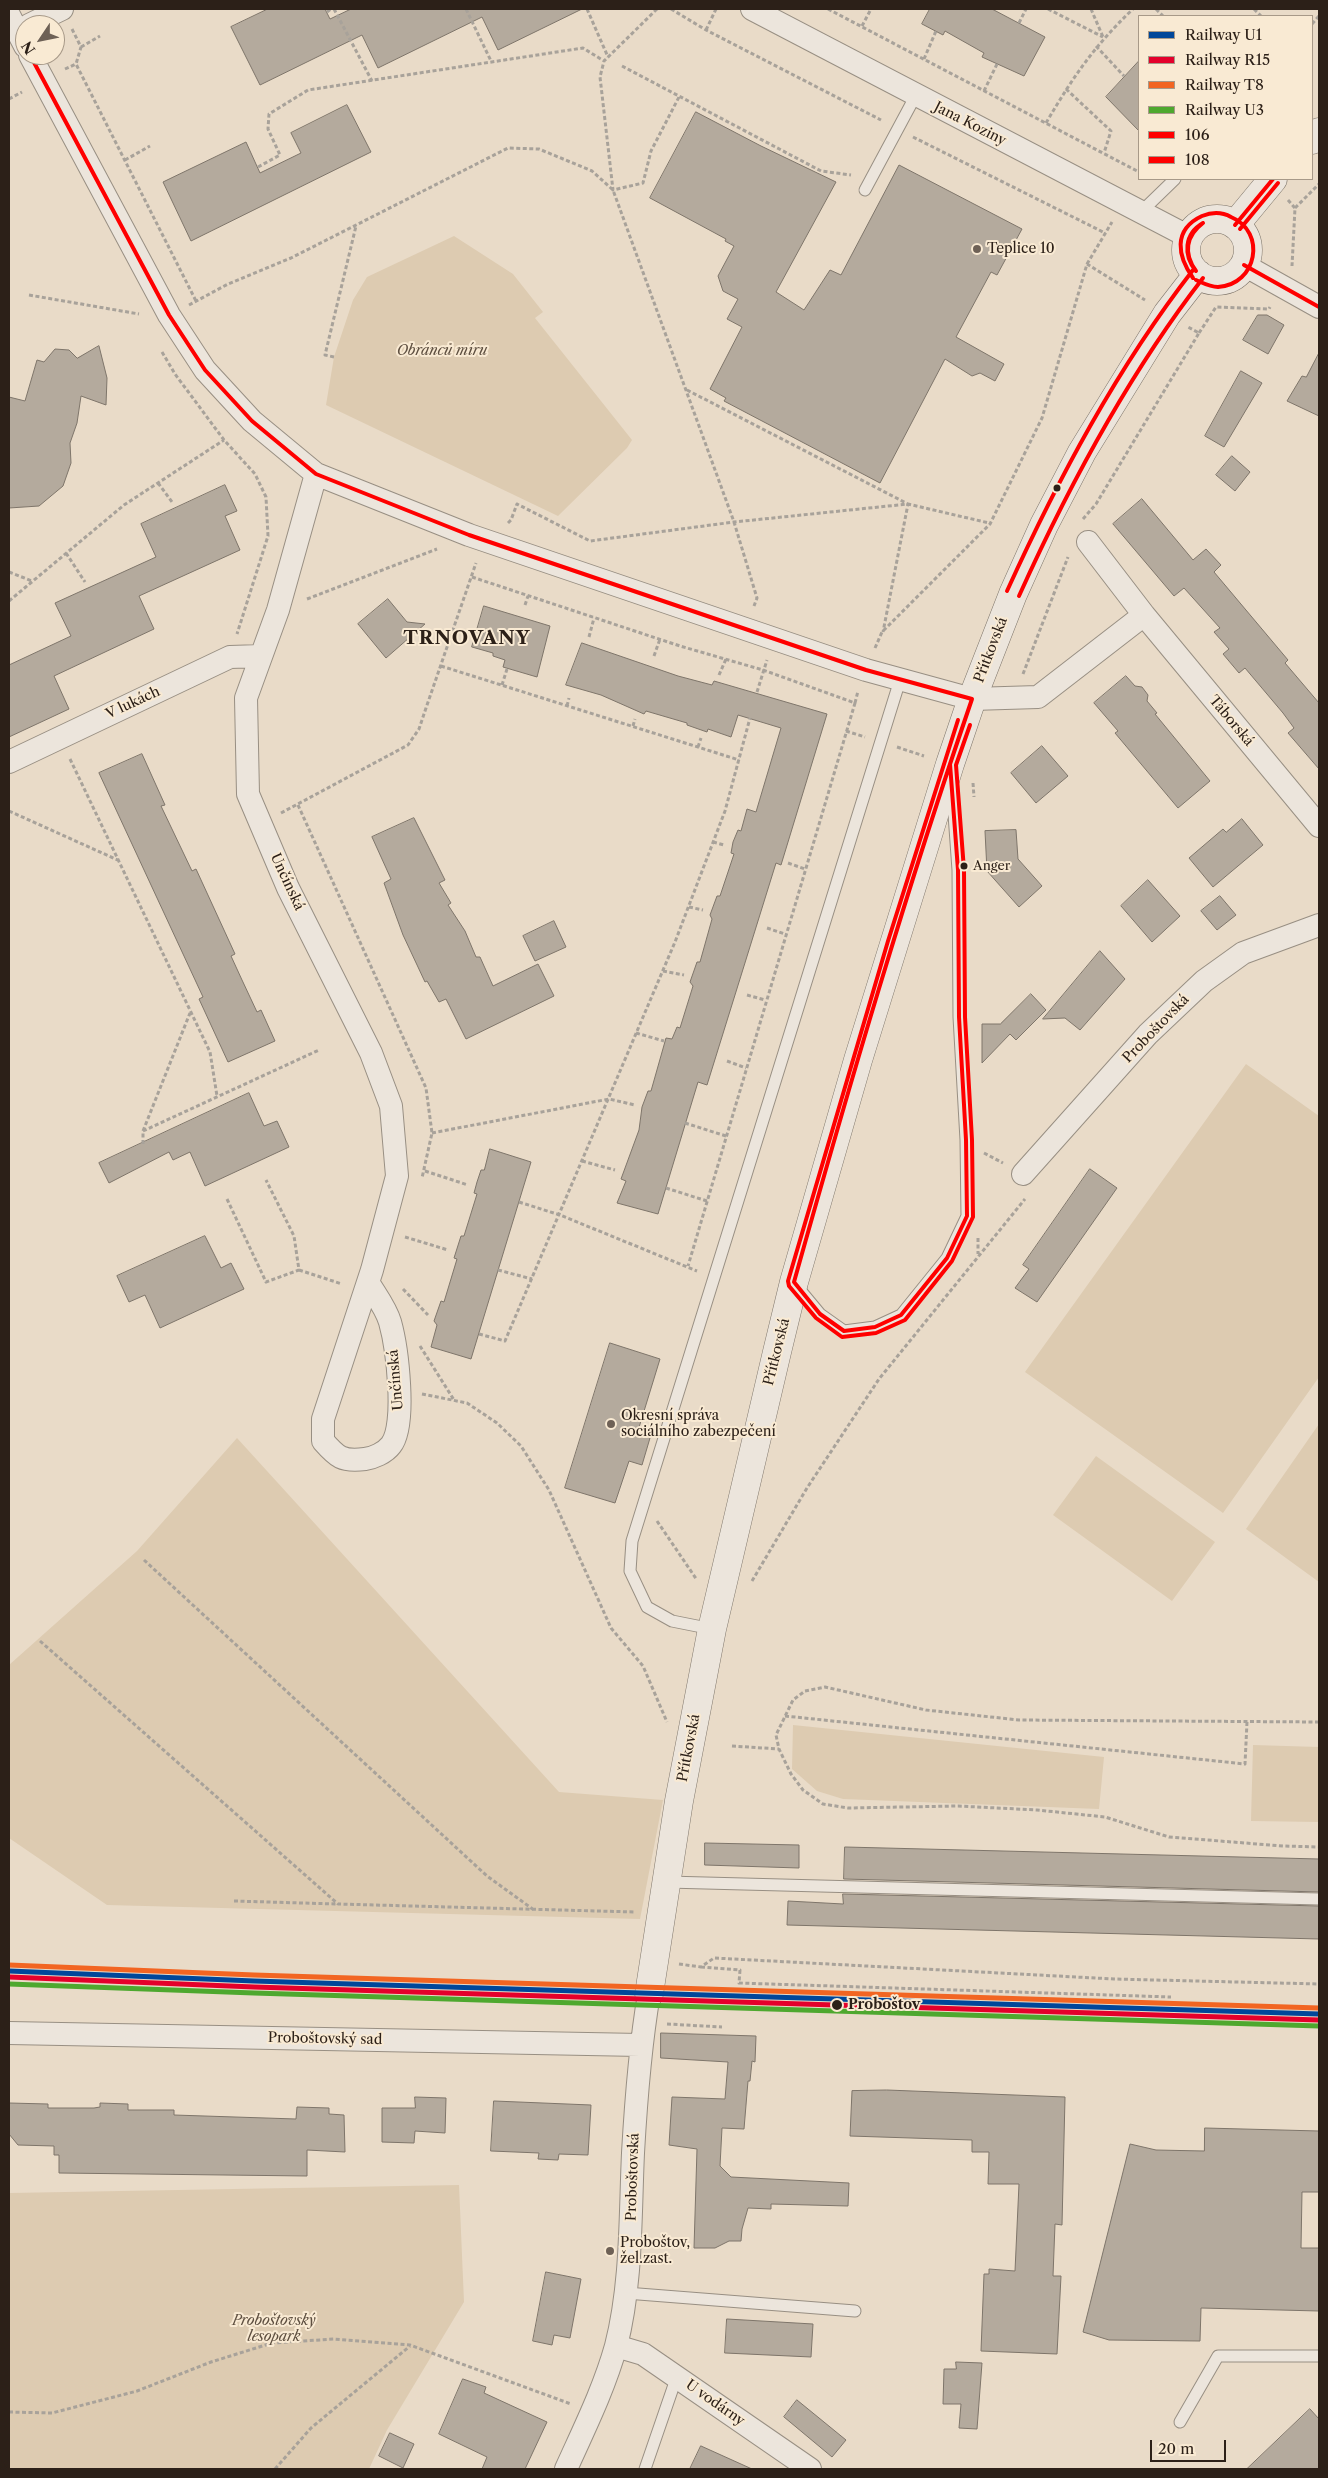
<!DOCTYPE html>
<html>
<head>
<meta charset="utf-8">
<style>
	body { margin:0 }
	#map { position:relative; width:1328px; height:2478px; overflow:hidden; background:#e9dbc8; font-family:"Libre Caslon Text",serif }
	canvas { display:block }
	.frame { position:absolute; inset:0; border:10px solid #2c2018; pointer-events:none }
	.legend { position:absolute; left:1138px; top:15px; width:175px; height:165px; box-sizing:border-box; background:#f9ead3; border:1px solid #a79988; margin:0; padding:6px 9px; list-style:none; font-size:15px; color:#2c2018 }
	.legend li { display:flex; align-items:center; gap:10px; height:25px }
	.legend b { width:25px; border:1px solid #a79988 }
	.north { position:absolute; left:15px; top:15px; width:50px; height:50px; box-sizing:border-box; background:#f9ead3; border:1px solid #a79988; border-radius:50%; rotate:236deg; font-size:14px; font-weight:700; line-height:20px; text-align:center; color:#2c2018 }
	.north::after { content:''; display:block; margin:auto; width:18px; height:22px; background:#6e6156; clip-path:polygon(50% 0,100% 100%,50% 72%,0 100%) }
	.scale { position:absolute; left:1150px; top:2440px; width:76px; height:22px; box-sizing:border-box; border:2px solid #2c2018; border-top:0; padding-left:6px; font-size:15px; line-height:18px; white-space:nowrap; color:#2c2018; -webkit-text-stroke:4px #f9ead3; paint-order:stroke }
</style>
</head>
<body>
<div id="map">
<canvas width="1328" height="2478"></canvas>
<div class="frame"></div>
<ul class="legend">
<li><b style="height:6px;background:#00479a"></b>Railway U1</li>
<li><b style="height:6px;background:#e4002b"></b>Railway R15</li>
<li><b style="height:6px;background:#f26522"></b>Railway T8</li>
<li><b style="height:6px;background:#4ea82f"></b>Railway U3</li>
<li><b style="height:6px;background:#f00"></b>106</li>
<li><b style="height:6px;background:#f00"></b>108</li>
</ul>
<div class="north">N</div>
<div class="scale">20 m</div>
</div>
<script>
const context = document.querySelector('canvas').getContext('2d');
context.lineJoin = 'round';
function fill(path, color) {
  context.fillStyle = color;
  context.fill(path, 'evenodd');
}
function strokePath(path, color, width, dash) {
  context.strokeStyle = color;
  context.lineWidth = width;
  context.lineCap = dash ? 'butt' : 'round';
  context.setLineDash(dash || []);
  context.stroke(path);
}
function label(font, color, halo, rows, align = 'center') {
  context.font = font + ' "Libre Caslon Text",serif';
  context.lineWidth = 4;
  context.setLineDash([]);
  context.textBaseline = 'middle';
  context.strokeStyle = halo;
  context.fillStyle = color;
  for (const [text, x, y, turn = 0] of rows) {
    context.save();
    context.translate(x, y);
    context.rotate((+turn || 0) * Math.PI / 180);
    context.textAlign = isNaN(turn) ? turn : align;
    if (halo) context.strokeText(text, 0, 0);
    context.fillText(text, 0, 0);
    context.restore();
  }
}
fill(new Path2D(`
	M 454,236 L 513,274 L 543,312 L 535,318 L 632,440 L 627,448 L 558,516 L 326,405 L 334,357 L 353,300 L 367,277 Z
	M 1246,1064 L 1319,1116 L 1319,1377 L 1223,1513 L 1025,1372 Z
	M 1319,1424 L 1319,1582 L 1246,1529 Z
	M 237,1438 L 559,1792 L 663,1800 L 640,1919 L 107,1905 L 9,1838 L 9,1665 L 137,1551 Z
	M 1096,1456 L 1215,1542 L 1172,1601 L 1053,1515 Z
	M 793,1725 L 1104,1757 L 1099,1809 L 843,1799 L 817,1791 L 792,1769 Z
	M 1253,1745 L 1319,1747 L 1319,1822 L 1251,1821 Z
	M 459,2185 L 464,2302 L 387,2430 L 369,2469 L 9,2469 L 9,2193 Z`), '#ddcbb1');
const building = new Path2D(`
	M 268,9 L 325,9 L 330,19 L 351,9 L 582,9 L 498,50 L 482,17 L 378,68 L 362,35 L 260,85 L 231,27 Z
	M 930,9 L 992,9 L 1045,37 L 1024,76 L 982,57 L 984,53 L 945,31 L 943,35 L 922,24 Z
	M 1139,61 L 1139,131 L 1106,97 Z
	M 347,105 L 371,152 L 191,241 L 163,182 L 246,142 L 260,173 L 301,153 L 291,133 Z
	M 696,112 L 761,146 L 836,182 L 776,292 L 804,310 L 830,270 L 841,275 L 899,165 L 1022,229 L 997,275 L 991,272 L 956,337 L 1004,364 L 995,381 L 980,373 L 972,376 L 945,359 L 880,483 L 724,401 L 726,398 L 710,389 L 742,327 L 727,319 L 738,299 L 723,291 L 718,276 L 734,246 L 725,241 L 726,239 L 650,198 Z
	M 1258,315 L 1267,315 L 1284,325 L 1268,354 L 1243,340 Z
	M 99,346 L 107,378 L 106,405 L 81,396 L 77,423 L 70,443 L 71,463 L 63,486 L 39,506 L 9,508 L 9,397 L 25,401 L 37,360 L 44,362 L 55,349 L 69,350 L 77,358 Z
	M 1319,353 L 1319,416 L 1287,401 L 1302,376 L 1306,377 Z
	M 1241,371 L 1262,383 L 1224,447 L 1205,436 Z
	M 1232,456 L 1250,472 L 1235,491 L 1216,475 Z
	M 225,485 L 237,511 L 225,516 L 240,550 L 139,596 L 154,629 L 54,676 L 69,709 L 9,737 L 9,665 L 71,636 L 55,603 L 156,557 L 141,524 Z
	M 1142,499 L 1193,560 L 1206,549 L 1221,565 L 1214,572 L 1288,660 L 1285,663 L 1319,703 L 1319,769 L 1288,733 L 1294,728 L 1283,713 L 1245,668 L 1239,673 L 1223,654 L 1229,649 L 1214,632 L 1220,628 L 1184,588 L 1174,596 L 1113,524 Z
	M 388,599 L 407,622 L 425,624 L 386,658 L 358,624 Z
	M 484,606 L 550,626 L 537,677 L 503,667 L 505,660 L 493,656 L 493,653 L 472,647 Z
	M 582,643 L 678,676 L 712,685 L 714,681 L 827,714 L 781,865 L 776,863 L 707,1085 L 698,1082 L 658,1214 L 617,1203 L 626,1181 L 621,1179 L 639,1130 L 642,1107 L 648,1091 L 651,1091 L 666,1038 L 672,1039 L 677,1027 L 680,1028 L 693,986 L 690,982 L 697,962 L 700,962 L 712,919 L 710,915 L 717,896 L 720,896 L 734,854 L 731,853 L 733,842 L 738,830 L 741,831 L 747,809 L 756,812 L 781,728 L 738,715 L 731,737 L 708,729 L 707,732 L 687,725 L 687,723 L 646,711 L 644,714 L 601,695 L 566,685 Z
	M 1126,676 L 1135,686 L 1142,687 L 1148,695 L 1147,701 L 1157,713 L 1155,714 L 1210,781 L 1178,808 L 1115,733 L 1118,731 L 1094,703 Z
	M 1042,746 L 1068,776 L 1036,803 L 1011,773 Z
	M 142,754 L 165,805 L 161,806 L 192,871 L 196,869 L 235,954 L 231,956 L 242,980 L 257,1012 L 261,1010 L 275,1041 L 228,1062 L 199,999 L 203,997 L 99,773 Z
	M 414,818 L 445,880 L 439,883 L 451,903 L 448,905 L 465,931 L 476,957 L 480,957 L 493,986 L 538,964 L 554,996 L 466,1039 L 446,999 L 439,1002 L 427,981 L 425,982 L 403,935 L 384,883 L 391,879 L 372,837 Z
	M 1242,819 L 1263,845 L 1213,887 L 1189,858 L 1223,829 L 1226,832 Z
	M 1016,830 L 1018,859 L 1042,886 L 1019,907 L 987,871 L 985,831 Z
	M 1148,880 L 1180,916 L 1152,942 L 1121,906 Z
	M 1220,896 L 1236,915 L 1217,930 L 1201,911 Z
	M 554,921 L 566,947 L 535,961 L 523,936 Z
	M 1100,951 L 1125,979 L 1080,1030 L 1065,1018 L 1043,1019 Z
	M 1031,994 L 1046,1010 L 1016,1040 L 1010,1034 L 982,1063 L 982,1024 L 1000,1024 Z
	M 249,1093 L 264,1126 L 277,1121 L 289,1147 L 205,1186 L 190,1152 L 173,1160 L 169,1152 L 109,1183 L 99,1163 Z
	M 490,1149 L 531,1162 L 471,1359 L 431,1347 L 437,1325 L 434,1321 L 441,1301 L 444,1302 L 457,1259 L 454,1258 L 461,1236 L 464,1236 L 477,1194 L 474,1193 L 477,1182 L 481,1170 L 484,1170 Z
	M 1090,1169 L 1117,1188 L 1037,1302 L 1015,1288 L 1029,1269 L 1023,1265 Z
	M 205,1236 L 221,1268 L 231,1263 L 244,1289 L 160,1328 L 145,1295 L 129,1302 L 117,1276 Z
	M 610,1343 L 660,1359 L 637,1434 L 650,1438 L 642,1465 L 629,1461 L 615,1503 L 565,1488 Z
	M 705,1843 L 799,1845 L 799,1868 L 705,1865 Z
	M 845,1847 L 1319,1859 L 1319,1892 L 844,1879 Z
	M 843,1894 L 1319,1906 L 1319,1939 L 787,1925 L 788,1901 L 843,1904 Z
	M 661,2033 L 756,2036 L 755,2062 L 752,2061 L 750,2081 L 748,2081 L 744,2129 L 722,2128 L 720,2166 L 731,2177 L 849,2183 L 848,2206 L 771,2204 L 771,2209 L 748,2208 L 742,2229 L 741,2241 L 729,2241 L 715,2248 L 694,2248 L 697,2149 L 669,2145 L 672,2097 L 725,2099 L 728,2062 L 661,2058 Z
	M 887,2090 L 1065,2097 L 1062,2225 L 1055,2224 L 1053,2276 L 1061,2276 L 1057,2354 L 981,2351 L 984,2274 L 989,2274 L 989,2269 L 1015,2271 L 1019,2184 L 988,2184 L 989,2152 L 972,2152 L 972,2140 L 850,2136 L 852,2091 Z
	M 415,2097 L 446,2098 L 445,2133 L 415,2131 L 414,2143 L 382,2142 L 382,2108 L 415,2108 Z
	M 494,2101 L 591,2105 L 588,2155 L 559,2154 L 558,2160 L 538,2159 L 539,2153 L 491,2151 Z
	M 9,2103 L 48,2104 L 48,2108 L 94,2108 L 100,2107 L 100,2103 L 128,2104 L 128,2110 L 174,2110 L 174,2115 L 296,2119 L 297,2107 L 329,2108 L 329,2114 L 344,2115 L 345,2152 L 307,2150 L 307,2176 L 59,2173 L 59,2155 L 54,2155 L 54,2146 L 18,2145 L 9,2134 Z
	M 1205,2128 L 1319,2131 L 1319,2192 L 1302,2192 L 1301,2248 L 1319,2248 L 1319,2311 L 1201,2308 L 1200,2341 L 1109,2340 L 1083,2332 L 1130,2144 L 1156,2150 L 1204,2151 Z
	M 546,2272 L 581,2279 L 570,2338 L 554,2335 L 552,2345 L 533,2341 Z
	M 727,2319 L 813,2324 L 811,2357 L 725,2353 Z
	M 956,2362 L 982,2363 L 977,2429 L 959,2428 L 961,2404 L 943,2404 L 944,2369 L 956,2369 Z
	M 463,2379 L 486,2387 L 484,2393 L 547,2422 L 525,2469 L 482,2469 L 487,2457 L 439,2434 Z
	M 797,2400 L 846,2440 L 832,2457 L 784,2417 Z
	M 1310,2409 L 1319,2419 L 1319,2469 L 1247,2469 Z
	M 390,2433 L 414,2444 L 403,2468 L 379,2456 Z
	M 701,2446 L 752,2469 L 690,2469 Z`);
fill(building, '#b4aa9d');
strokePath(building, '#7e756a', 1);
const lane = new Path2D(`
	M 865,190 L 916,95
	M 1142,211 L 1175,179
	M 795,1284 L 820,1314 L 844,1331 L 875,1327 L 901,1315 L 947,1258 L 967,1216 L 966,1140 L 959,1017 L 958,870 L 952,786
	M 712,1629 L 672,1621 L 647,1607 L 630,1571 L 632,1541 L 900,680
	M 667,1882 L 1319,1899
	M 626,2293 L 855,2311
	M 1180,2422 L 1218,2356 L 1319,2356
	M 645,2469 L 677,2376`);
const street = new Path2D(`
	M 752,9 L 1189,237
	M 9,15 L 25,46
	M 29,25 L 62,9
	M 30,55 L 169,315 L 205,370 L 252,421 L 316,474 L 469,535 L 866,670 L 972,699 L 1038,697 L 1144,615 L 1319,826
	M 1244,265 L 1319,307
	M 316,474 L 278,610 L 246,698 L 248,794 L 288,888 L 371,1053 L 391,1106 L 397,1176 L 372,1270 L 323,1419 L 323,1441 C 337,1457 342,1462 365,1459 C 373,1458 385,1453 391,1445 C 407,1425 397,1347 390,1322 C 386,1308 375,1294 368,1282
	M 1088,542 L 1144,615
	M 9,762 L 230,657 L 261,656
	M 1023,1174 L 1148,1034 L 1204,981 L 1243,953 L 1319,925
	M 9,2033 L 640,2045
	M 616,2346 L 643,2354 L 810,2469
	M 566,2469 C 584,2429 604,2389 616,2346 C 632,2283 630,2218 633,2153 C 636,2100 640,2047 649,1994`);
const secondary = new Path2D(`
	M 1312,140 L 1319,132
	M1186 250a31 31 0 1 1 62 0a31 31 0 1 1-62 0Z
	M 1235,225 L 1273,179
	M 649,1994 L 679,1801 L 712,1629 L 777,1352 L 794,1282 L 858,1060 L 950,764 L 972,699 L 1013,594 L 1044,525 L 1082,452 L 1167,314 L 1198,274`);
strokePath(lane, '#988f83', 13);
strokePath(street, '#988f83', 24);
strokePath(secondary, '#7e756a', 29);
strokePath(new Path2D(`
	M 334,9 L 372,81
	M 466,9 L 491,61
	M 587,9 L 608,57
	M 657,9 L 604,61 L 600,77 L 613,190 L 643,183 L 651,151 L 679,97
	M 671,9 L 706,30 L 881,120
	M 828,9 L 1139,172
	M 1048,9 L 1103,37
	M 1091,9 L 1103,37
	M 1156,9 L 1163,16
	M 1254,9 L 1261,16
	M 327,12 L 331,9
	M 1019,23 L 1026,9
	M 1312,24 L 1319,16
	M 862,26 L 871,9
	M 72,29 L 81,47 L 76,64 L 196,301
	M 706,30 L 716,9
	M 1096,46 L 1124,76
	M 81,47 L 100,36
	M 924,59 L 936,31
	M 622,66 L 821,171 L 851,175
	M 65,69 L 76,64
	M 1066,89 L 1111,131 L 1104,153
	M 984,91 L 997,64
	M 9,99 L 22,92
	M 1046,123 C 1073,77 1094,46 1133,9
	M 913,137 L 1105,233
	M 125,160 L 150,146
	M 258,167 L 280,155 L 268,129 L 269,114 L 308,90 L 583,48 L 604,61
	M 1288,200 L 1295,208 L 1292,266
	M 1295,208 L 1319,184
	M 1087,264 L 1112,222
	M 29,295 L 139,314
	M 189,305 L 228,284 L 291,258 L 508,148 L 539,149 L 592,171 L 613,190 L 734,522 L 757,598 L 754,606
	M 1199,333 L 1216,307 L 1269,309 L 1270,307
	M 162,352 L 175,374 L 224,440 L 255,474 L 266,497 L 268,536 L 237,634
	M 334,357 L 325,355 L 356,226
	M 687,390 L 908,504 L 883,632
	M 158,483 L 172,502
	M 1083,519 L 1096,504 L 1199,333 L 1188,327
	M 508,523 L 511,520 L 517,504 L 590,541 L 734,522 L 908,504 L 989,523
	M 66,553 L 85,582
	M 9,572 L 32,581
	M 472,577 L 680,646 L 763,670 L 855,703 L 688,1266
	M 307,599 L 437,549
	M 9,601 L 124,505 L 224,440
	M 525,605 L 528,596
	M 589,637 L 594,618
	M 875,648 L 882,632 L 990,524 L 1042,418 L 1087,264 L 1145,300
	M 654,656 L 660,639
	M 441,666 L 739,760
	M 1023,674 L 1068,557
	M 719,675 L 726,659
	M 502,685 L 507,669
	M 757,692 L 767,660
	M 855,703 L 858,691
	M 567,706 L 569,698
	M 633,726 L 635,719
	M 846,731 L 865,737
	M 698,747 L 701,738
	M 897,747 L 924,756
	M 70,759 L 210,1052 L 217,1096
	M 973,783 L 974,797
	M 298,805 L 426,1088 L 432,1133 L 422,1178
	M 9,811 L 120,861
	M 281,813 L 408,745 L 419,729 L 426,708 L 476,563
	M 713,842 L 724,845
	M 788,863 L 805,869
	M 689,907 L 703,910
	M 767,928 L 785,934
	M 663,971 L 684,975
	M 747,995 L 765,1000
	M 636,1033 L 664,1041
	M 727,1061 L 746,1068
	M 685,1123 L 726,1136
	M 143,1131 L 319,1050
	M 432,1133 L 609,1099 L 635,1105
	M 143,1144 L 143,1131 L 190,1013
	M 984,1153 L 1003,1163
	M 582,1161 L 615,1170
	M 425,1171 L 468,1185
	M 666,1188 L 707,1201
	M 227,1199 L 266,1282 L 299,1270 L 294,1236 L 266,1180
	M 519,1202 L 560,1215 L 697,1271
	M 405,1237 L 448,1250
	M 978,1238 L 978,1254
	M 299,1270 L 342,1284
	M 498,1270 L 532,1279
	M 403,1289 L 428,1315
	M 479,1334 L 505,1341 L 675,942 L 725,811 L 750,718
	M 420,1346 L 454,1400
	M 422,1394 L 467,1403 L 497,1423 L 521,1446 L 549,1490 L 611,1628 L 643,1666 L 667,1722
	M 657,1521 L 697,1580
	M 144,1560 L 487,1876 L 534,1910
	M 752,1581 L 807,1488 L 879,1379 L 1025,1199
	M 40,1641 L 338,1904 L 635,1912
	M 785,1716 L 1245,1764 L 1247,1722
	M 1319,1722 L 1019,1720 L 926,1710 L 825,1687 L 805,1691 L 793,1700 L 776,1735 L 779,1749 L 791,1774 L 803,1790 L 823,1804 L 848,1808 L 958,1806 L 1037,1810 L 1105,1817 L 1169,1837 L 1283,1846 L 1319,1847
	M 732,1746 L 779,1749
	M 234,1901 L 337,1904
	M 679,1964 L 701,1967 L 714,1958 L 1114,1979 L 1319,1984
	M 701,1967 L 740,1970 L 739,1983 L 1171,1997
	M 667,2024 L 722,2027
	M 9,2412 L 52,2413 L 137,2391 L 211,2362 L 272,2343 L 334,2339 L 410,2345 L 571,2404
	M 275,2469 L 311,2428 L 410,2346`), '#a8a29a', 3, [4, 2.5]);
strokePath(lane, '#ece5dc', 11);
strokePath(street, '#ece5dc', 22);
strokePath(secondary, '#ece5dc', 28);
strokePath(new Path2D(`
	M 30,55 L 169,315 L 205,370 L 252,421 L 316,474 L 469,535 L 866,670 L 972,699
	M 1235,225 L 1273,179
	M 1244,265 L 1319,307
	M 1196,271 C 1183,255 1184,234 1203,223
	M 1196,271 C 1183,253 1186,236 1203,223
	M 972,699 L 950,764 L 958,870 L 959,1017 L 966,1140 L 967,1216 L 947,1258 L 901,1315 L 875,1327 L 844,1331 L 820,1314 L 794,1282 C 849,1086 906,891 972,699 Z`), '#f00', 4);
strokePath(new Path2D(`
	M 1240,229 L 1278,183
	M 1193,278 C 1178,257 1172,230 1202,216 C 1212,212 1222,212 1231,217 C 1267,232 1257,285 1218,287 C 1210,287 1203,283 1196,280
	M 1007,591 C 1058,479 1117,368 1193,270
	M 1019,596 C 1069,485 1128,375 1203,278
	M 958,720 L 888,941 L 788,1281 L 789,1286 L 816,1318 L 842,1337 L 876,1333 L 905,1320 L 952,1261 L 973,1217 L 972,1140 L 965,1017 L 964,870 L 956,765 L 970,725`), '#f00', 4);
strokePath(new Path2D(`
	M 9,1971 L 254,1981 L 1319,2014`), '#00479a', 5);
strokePath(new Path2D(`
	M 9,1977 L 254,1987 L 1319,2020`), '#e4002b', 5);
strokePath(new Path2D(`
	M 9,1965 L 254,1975 L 1319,2008`), '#f26522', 5);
strokePath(new Path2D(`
	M 9,1984 L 254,1993 L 1319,2026`), '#4ea82f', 5);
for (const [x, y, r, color] of [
	[977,249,5,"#6e6156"],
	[1057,488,4.5,"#2c2018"],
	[964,866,4.5,"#2c2018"],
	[611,1424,5,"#6e6156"],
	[837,2005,6,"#2c2018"],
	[610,2251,5,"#6e6156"]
]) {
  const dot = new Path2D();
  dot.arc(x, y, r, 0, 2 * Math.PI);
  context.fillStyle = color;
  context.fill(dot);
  strokePath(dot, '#f9ead3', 2);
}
label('13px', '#2c2018', '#f9ead3', [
	["Anger",973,866]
], 'left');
label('14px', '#2c2018', '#f9ead3', [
	["Jana Koziny",970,124,27],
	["Přítkovská",991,650,-69],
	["V lukách",133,703,-25],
	["Táborská",1231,721,50],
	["Unčínská",287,882,65],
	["Proboštovská",1156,1029,-46],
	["Přítkovská",777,1352,-76],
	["Unčínská",396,1380,-95],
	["Přítkovská",689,1748,-79],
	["Proboštovský sad",325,2039,1],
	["Proboštovská",633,2177,-88],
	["U vodárny",715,2403,35]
]);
label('14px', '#2c2018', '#f9ead3', [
	["Teplice 10",987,249],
	["Okresní správa",621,1416],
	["sociálního zabezpečení",621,1432],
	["Proboštov,",620,2243],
	["žel.zast.",620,2259]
], 'left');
label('italic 14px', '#5e4f40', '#f9ead3', [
	["Obránců míru",442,351],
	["Proboštovský",274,2321],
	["lesopark",274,2337]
]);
label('bold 14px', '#2c2018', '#f9ead3', [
	["Proboštov",848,2005]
], 'left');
context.letterSpacing = '1px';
label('bold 19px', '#2c2018', '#f9ead3', [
	["TRNOVANY",467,639]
]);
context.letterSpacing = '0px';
</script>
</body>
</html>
